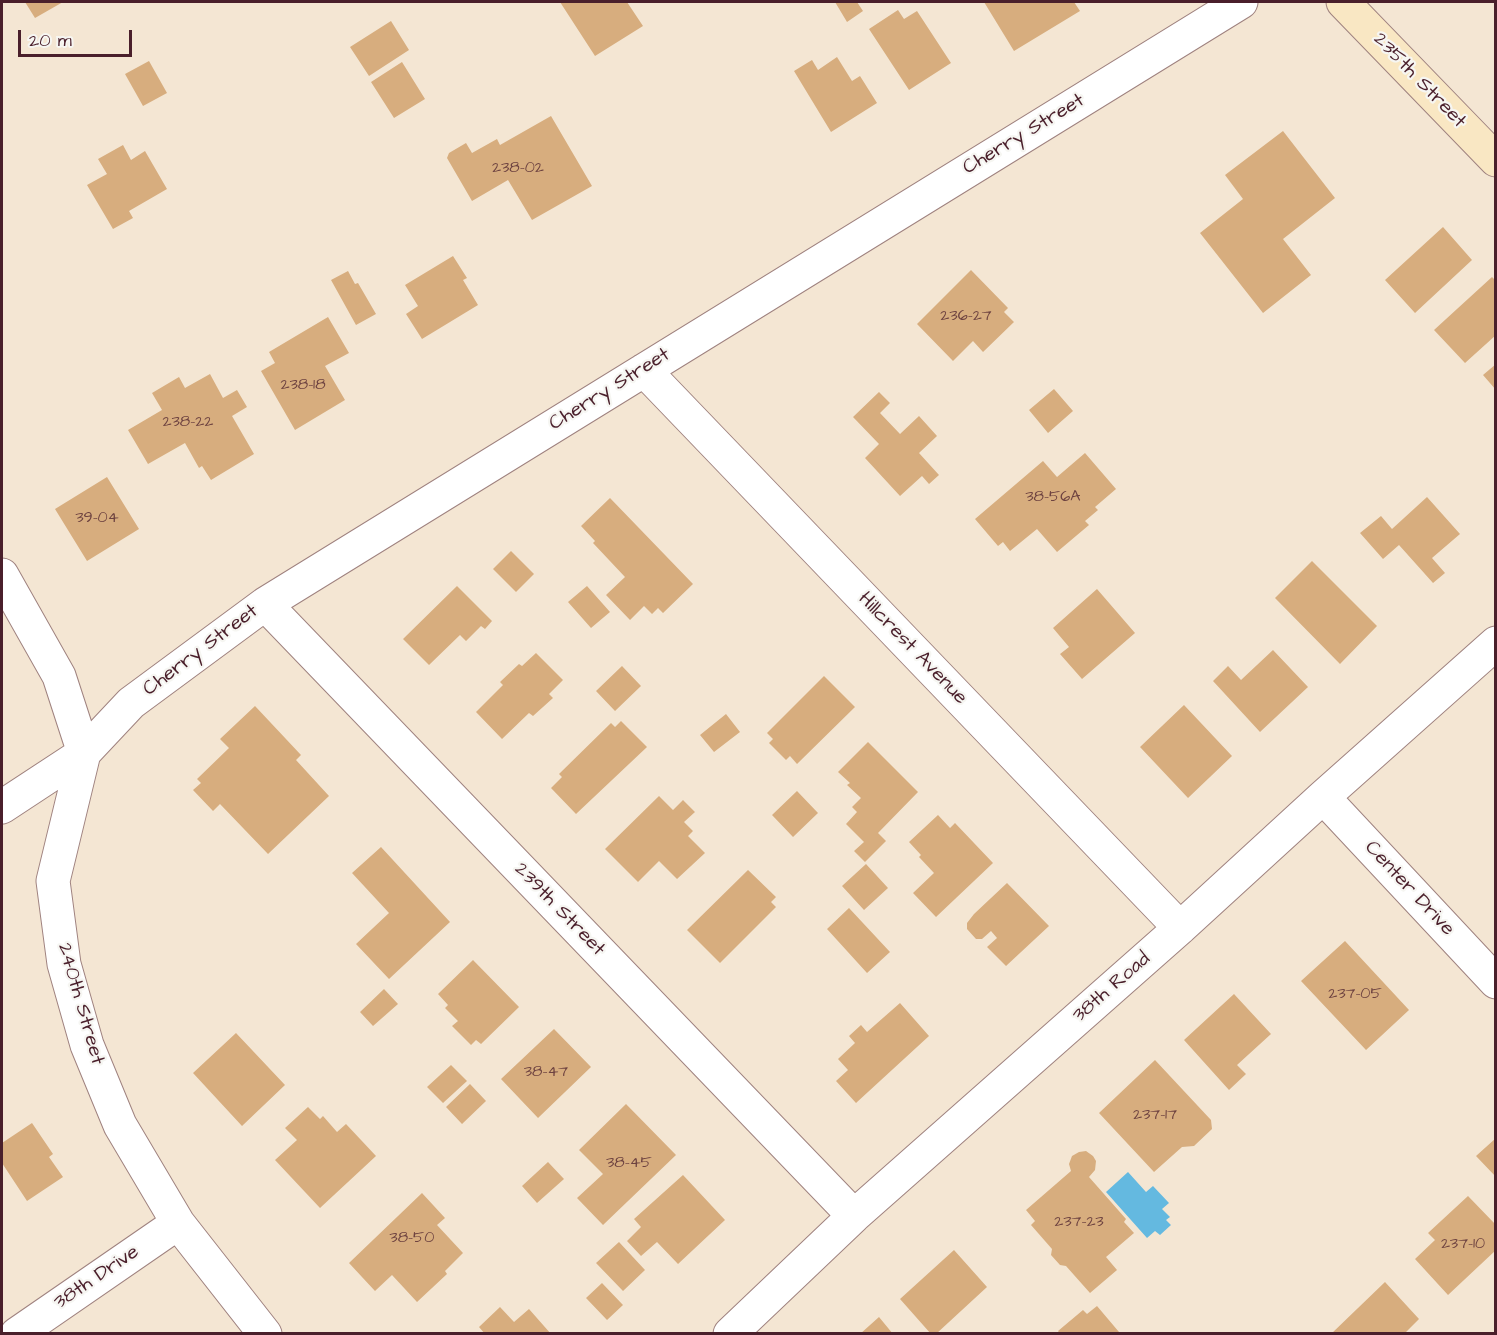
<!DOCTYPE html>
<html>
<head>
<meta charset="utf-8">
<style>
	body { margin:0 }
	#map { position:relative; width:1497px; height:1335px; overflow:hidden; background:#f4e6d3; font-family:"Architects Daughter",sans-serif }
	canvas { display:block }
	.frame { position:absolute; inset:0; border:3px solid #4a1f2b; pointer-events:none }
	.scale { position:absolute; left:18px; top:30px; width:114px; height:27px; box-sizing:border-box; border:3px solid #4a1f2b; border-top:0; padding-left:8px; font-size:18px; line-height:21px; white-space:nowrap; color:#4a1f2b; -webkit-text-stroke:4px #f6f6f2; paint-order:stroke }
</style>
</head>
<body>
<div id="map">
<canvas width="1497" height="1335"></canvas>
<div class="frame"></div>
<div class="scale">20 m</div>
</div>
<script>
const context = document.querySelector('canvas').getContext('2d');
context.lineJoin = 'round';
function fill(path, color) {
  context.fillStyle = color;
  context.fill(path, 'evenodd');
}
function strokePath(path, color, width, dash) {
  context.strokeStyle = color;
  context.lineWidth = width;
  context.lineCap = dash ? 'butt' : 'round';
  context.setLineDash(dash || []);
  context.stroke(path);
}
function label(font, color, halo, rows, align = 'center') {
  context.font = font + ' "Architects Daughter",sans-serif';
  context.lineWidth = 4.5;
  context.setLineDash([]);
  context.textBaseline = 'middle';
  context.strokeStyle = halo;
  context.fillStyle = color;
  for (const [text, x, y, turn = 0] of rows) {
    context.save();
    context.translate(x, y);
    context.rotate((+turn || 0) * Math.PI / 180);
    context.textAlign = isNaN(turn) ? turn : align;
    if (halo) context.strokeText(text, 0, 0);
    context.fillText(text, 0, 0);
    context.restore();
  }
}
fill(new Path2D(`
	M 1128,1172 L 1146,1192 L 1153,1186 L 1169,1203 L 1162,1209 L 1170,1217 L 1166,1220 L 1171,1225 L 1160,1235 L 1155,1231 L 1147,1238 L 1106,1192 Z`), '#64b9e0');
fill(new Path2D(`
	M 25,2 L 63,2 L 35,18 Z
	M 560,2 L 627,2 L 643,26 L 595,56 Z
	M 835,2 L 857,2 L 863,11 L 847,22 Z
	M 984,2 L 1074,2 L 1080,11 L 1014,51 Z
	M 898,10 L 904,19 L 917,11 L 951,63 L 909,90 L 869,29 Z
	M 391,21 L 409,50 L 369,76 L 350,47 Z
	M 837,57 L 852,81 L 860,76 L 877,103 L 831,132 L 794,71 L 812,60 L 818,70 Z
	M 149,61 L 167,93 L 143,106 L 125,74 Z
	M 402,62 L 425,99 L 394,118 L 371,82 Z
	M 551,116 L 592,186 L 532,220 L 508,180 L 472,201 L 447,158 L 449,153 L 466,143 L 472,153 L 497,139 L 500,145 Z
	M 1283,131 L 1335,198 L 1283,239 L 1311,275 L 1263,313 L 1200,233 L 1243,199 L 1225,175 Z
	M 123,145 L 131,160 L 145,151 L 167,189 L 129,211 L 133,218 L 113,229 L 87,185 L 107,174 L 98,159 Z
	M 1443,227 L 1472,260 L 1415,313 L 1385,280 Z
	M 453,256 L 467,278 L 463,280 L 478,305 L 422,339 L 406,314 L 418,306 L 405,285 Z
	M 971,270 L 1008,308 L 1004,312 L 1014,322 L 983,352 L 973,341 L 953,361 L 917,324 Z
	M 348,271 L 355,284 L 358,283 L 376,314 L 356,325 L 331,280 Z
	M 1492,277 L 1496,281 L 1496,335 L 1465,363 L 1434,330 Z
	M 328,317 L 349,353 L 325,366 L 345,400 L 295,430 L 261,371 L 275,363 L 269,352 Z
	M 1496,364 L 1496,390 L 1483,375 Z
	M 210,374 L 223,398 L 237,390 L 247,407 L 232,416 L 254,454 L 211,480 L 202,466 L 199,468 L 185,443 L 148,464 L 128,430 L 162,410 L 152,393 L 179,377 L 185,388 Z
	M 1054,389 L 1073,411 L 1048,433 L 1029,410 Z
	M 879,392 L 890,403 L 880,413 L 900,434 L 919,416 L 937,436 L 919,453 L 939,475 L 929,484 L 922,476 L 900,496 L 865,458 L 879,444 L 853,417 Z
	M 1085,453 L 1116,489 L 1095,507 L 1098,510 L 1085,521 L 1089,525 L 1057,552 L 1037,529 L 1010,551 L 1003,542 L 998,546 L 975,519 L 1043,461 L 1057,477 Z
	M 107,477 L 139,529 L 87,561 L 55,509 Z
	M 1427,497 L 1460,534 L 1432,558 L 1445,573 L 1433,583 L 1399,545 L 1383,559 L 1360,533 L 1381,516 L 1392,529 Z
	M 610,498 L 693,584 L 663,613 L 658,608 L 652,614 L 644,606 L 630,620 L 606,595 L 625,577 L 593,543 L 595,541 L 581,526 Z
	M 511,551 L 534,574 L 516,592 L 493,569 Z
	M 1312,561 L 1377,626 L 1340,664 L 1275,598 Z
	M 457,586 L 492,621 L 485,629 L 481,626 L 466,641 L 460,635 L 429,665 L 403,639 Z
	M 587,586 L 610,612 L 591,628 L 568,602 Z
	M 1097,589 L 1135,633 L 1082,679 L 1060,654 L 1069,647 L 1053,628 Z
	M 1273,650 L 1308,687 L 1260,732 L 1213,681 L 1228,666 L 1241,680 Z
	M 536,653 L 563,680 L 549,694 L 553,698 L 533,716 L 529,713 L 502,739 L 476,712 L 503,685 L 500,682 L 519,664 L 522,666 Z
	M 622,666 L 641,686 L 615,711 L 596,691 Z
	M 824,676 L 855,707 L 797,764 L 790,756 L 786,760 L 769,743 L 773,739 L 767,733 Z
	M 1184,705 L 1232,756 L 1188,798 L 1140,747 Z
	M 255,706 L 301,755 L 296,760 L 329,796 L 268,854 L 220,804 L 213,811 L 193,790 L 201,783 L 197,779 L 229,748 L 220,739 Z
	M 726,714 L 740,732 L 714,752 L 700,735 Z
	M 621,721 L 647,747 L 576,814 L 551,788 L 562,777 L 559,774 L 611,723 L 615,727 Z
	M 868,742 L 918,792 L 878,833 L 886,841 L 865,862 L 854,851 L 864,842 L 846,824 L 857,812 L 852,807 L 861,798 L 847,785 L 850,783 L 838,772 Z
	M 797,791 L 818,813 L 793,837 L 772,815 Z
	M 659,796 L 673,810 L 683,800 L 695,812 L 684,822 L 693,831 L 688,836 L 705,853 L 677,879 L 659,861 L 638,882 L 605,849 Z
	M 938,815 L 950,828 L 955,823 L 993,863 L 936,917 L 913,893 L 934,873 L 919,857 L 921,855 L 909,842 Z
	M 381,847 L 450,922 L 389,979 L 356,944 L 389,913 L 352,873 Z
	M 866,864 L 888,888 L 864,910 L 842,886 Z
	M 748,870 L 776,897 L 771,902 L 776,907 L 720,963 L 687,930 Z
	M 1007,883 L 1049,926 L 1006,966 L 987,947 L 997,938 L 991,931 L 982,939 L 976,939 L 967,929 L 967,923 L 974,914 Z
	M 849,908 L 890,952 L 867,973 L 827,929 Z
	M 1345,941 L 1409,1010 L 1366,1050 L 1301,981 Z
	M 473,960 L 519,1007 L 481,1044 L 476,1040 L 471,1045 L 452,1026 L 458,1021 L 445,1008 L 448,1005 L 438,994 Z
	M 384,989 L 398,1004 L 373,1026 L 360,1012 Z
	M 1234,994 L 1271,1034 L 1237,1065 L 1246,1074 L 1229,1090 L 1184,1040 Z
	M 900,1003 L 929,1036 L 856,1103 L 836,1081 L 848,1070 L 838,1059 L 855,1043 L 849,1036 L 861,1025 L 867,1032 Z
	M 554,1029 L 591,1067 L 538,1118 L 501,1079 Z
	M 236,1033 L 285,1085 L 242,1126 L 193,1073 Z
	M 1155,1060 L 1211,1120 L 1212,1129 L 1194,1146 L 1182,1147 L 1154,1172 L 1099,1113 Z
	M 451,1065 L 467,1081 L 443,1103 L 427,1087 Z
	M 470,1084 L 486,1101 L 462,1124 L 446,1107 Z
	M 626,1104 L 676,1155 L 603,1225 L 577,1198 L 603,1174 L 579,1150 Z
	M 308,1107 L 320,1119 L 323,1116 L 337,1132 L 346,1124 L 376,1156 L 320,1208 L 275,1160 L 297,1140 L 285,1128 Z
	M 32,1123 L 53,1154 L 49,1157 L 63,1177 L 27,1201 L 2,1163 L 2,1143 Z
	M 1496,1138 L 1496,1177 L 1476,1156 Z
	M 1086,1151 L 1093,1156 L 1096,1161 L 1095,1170 L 1089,1177 L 1126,1219 L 1124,1222 L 1134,1233 L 1106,1257 L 1117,1270 L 1090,1293 L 1066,1266 L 1060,1265 L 1051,1255 L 1052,1249 L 1031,1225 L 1035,1221 L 1026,1210 L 1071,1171 L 1069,1164 L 1072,1156 L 1079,1152 Z
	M 548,1162 L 564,1179 L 537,1203 L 522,1186 Z
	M 683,1175 L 725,1220 L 678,1264 L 657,1242 L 641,1256 L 627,1241 L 641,1227 L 634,1219 Z
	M 422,1193 L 445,1218 L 437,1225 L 463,1253 L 445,1271 L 447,1274 L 417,1302 L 392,1275 L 375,1291 L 349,1263 Z
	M 1468,1196 L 1496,1225 L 1496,1250 L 1448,1295 L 1415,1259 L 1435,1240 L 1428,1233 Z
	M 619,1242 L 645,1270 L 623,1291 L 596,1263 Z
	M 954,1250 L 987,1287 L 936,1334 L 931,1334 L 900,1299 Z
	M 1385,1282 L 1419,1319 L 1404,1334 L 1331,1334 Z
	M 602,1283 L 623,1305 L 607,1320 L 586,1298 Z
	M 1097,1306 L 1119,1332 L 1118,1334 L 1060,1334 L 1058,1331 L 1083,1310 L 1087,1314 Z
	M 500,1307 L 514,1322 L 529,1309 L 551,1334 L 485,1334 L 479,1327 Z
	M 879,1317 L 893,1334 L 860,1334 Z`), '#d7ad7e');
const minor = new Path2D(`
	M 644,370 L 1180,928
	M 2,575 L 59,676 L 84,753 L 53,881 L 64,964 L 87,1045 L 120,1125 L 178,1223 L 265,1334
	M 265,604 L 854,1216
	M 1323,797 L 1496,982
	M 2,807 L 84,753 L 131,703 L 265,604 L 1241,2
	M 17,1334 L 178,1223
	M 730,1334 L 854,1216 L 1180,928 L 1323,797 L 1496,643`);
const secondary = new Path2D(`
	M 1343,2 L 1496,160`);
strokePath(minor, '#9f827f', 35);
strokePath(secondary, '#9f827f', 35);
strokePath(minor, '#fff', 33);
strokePath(secondary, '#f9e7c3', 33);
label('16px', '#6d4240', null, [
	["238-02",518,169],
	["236-27",966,317],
	["238-18",303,386],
	["238-22",188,423],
	["38-56A",1053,498],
	["39-04",97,519],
	["237-05",1355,995],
	["38-47",546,1073],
	["237-17",1155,1116],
	["38-45",629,1164],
	["237-23",1079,1223],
	["38-50",412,1239],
	["237-10",1463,1245]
]);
label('20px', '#4a1f2b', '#f6f6f2', [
	["235th Street",1419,81,46],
	["Cherry Street",1024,135,-31],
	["Cherry Street",610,390,-32],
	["Hillcrest Avenue",912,649,46],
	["Cherry Street",201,651,-37],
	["Center Drive",1409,889,47],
	["239th Street",559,910,46],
	["38th Road",1112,988,-41],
	["240th Street",80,1004,74],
	["38th Drive",97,1278,-34]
]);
</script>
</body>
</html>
